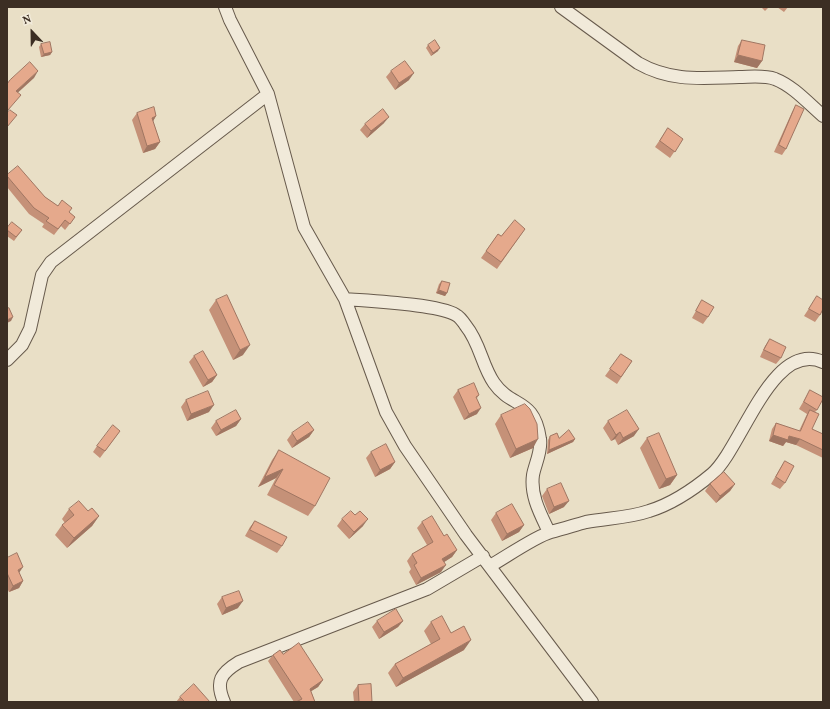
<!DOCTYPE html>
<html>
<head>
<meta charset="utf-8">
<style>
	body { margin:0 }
	#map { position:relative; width:830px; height:709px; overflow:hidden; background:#e9dfc6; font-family:Vollkorn,serif }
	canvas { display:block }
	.frame { position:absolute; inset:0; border:8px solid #3c2e23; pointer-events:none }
	.north { position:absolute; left:12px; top:12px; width:40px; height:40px; -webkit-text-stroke:3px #f1eada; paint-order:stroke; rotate:338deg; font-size:11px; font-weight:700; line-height:16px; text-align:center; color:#3c2e23 }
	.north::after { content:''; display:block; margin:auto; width:14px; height:18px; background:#3c2e23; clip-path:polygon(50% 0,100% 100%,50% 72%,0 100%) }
</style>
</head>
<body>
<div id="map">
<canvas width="830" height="709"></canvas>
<div class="frame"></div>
<div class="north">N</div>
</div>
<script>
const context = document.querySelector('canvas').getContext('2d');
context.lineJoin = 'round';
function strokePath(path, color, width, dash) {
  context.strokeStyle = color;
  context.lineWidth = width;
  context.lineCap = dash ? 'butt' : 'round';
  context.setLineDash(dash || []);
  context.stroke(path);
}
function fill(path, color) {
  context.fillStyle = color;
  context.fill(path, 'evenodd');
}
const street = new Path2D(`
	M 225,7 L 230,20 L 268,94 L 304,227 L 345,299 L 386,412 L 405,446 L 466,535 L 592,702
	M 561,7 L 638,63 C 671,82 702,78 739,77 C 750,77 764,75 775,79 C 793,86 808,103 823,116
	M 345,299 C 369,301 438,304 456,315 C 460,317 464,323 466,326 C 480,343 482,366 494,383 C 512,409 534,397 540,439 C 542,451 535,464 533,475 C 530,496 541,515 549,532
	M 7,360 L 22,345 L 30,329 L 42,275 L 51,262 L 268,94
	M 490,566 C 506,557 536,536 551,532 C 563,529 575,525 586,522 C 607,518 629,518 649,511 C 672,504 694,489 712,474 C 742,448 772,339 823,362
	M 224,702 C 215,681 221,673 239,662 L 427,589 L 483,556`);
strokePath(street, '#675a4c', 14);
strokePath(street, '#f1eada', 12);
fill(new Path2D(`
	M 761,7 L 769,7 L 765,11 Z
	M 777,7 L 788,7 L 784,12 Z
	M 742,40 L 762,61 L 757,68 L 734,62 L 738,46 Z
	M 41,44 L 52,52 L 50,55 L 41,57 L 39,47 Z
	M 428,45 L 438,51 L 431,56 L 426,48 Z
	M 391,71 L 409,80 L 395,90 L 386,77 Z
	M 796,105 L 786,149 L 782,155 L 774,152 L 792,112 Z
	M 137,113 L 156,116 L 153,121 L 160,142 L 155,149 L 143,153 L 132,120 Z
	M 384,123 L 367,138 L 360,130 L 365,124 Z
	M 668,128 L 683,139 L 670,158 L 655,147 Z
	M 7,175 L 45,197 L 58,206 L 69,212 L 75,217 L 65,230 L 61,226 L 54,235 L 42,227 L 44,224 L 29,214 L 7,187 Z
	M 7,228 L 22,230 L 14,241 L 7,236 Z
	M 525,229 L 497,269 L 481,258 L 498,234 L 501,236 Z
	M 442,281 L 447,293 L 445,296 L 436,293 L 439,284 Z
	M 817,296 L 820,315 L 815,322 L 804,316 Z
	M 216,300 L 243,355 L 233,360 L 209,310 Z
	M 702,300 L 708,317 L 703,324 L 692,318 Z
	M 770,339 L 781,358 L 776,364 L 760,357 L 765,346 Z
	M 621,354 L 632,361 L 617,384 L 605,376 Z
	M 194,356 L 217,375 L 212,382 L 203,387 L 189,362 Z
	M 458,390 L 479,395 L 477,398 L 477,414 L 464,420 L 453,397 Z
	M 810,390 L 817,410 L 815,412 L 812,429 L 823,434 L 823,458 L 796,445 L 786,442 L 783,446 L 769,441 L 772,429 L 776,423 L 799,431 L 807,414 L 799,409 L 806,397 Z
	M 186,400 L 209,412 L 187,421 L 181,407 Z
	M 501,415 L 533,448 L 510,458 L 495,424 Z
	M 241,419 L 236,426 L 216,436 L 211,428 L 216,421 Z
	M 608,421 L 634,436 L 618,445 L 615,439 L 611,441 L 603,428 Z
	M 314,430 L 309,437 L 292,448 L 287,440 L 292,433 Z
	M 120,431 L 100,458 L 93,452 L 97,446 Z
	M 550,436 L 559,438 L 575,439 L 573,442 L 547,454 L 548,440 Z
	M 647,438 L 677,475 L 670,485 L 659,489 L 640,448 Z
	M 279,450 L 315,506 L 308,516 L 267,495 L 276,478 L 258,487 L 272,460 Z
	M 371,452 L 395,462 L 390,469 L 375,477 L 366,458 Z
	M 785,461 L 785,483 L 780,489 L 771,484 L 781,467 Z
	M 710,484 L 735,484 L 730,491 L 716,503 L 705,491 Z
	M 547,489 L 564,507 L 549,514 L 542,496 Z
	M 69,509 L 88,511 L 99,516 L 92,526 L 67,548 L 55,535 L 62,525 L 65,523 L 62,519 Z
	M 496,513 L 524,525 L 519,532 L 502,541 L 491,520 Z
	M 342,519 L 363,526 L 349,539 L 337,526 Z
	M 255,521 L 282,546 L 277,553 L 245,536 L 250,527 Z
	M 422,522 L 444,536 L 457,550 L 452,557 L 444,562 L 441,572 L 416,585 L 409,572 L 411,569 L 407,561 L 412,554 L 427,545 L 417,528 Z
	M 7,558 L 19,573 L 23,581 L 19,588 L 9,592 L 7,588 Z
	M 222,597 L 238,608 L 222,615 L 217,604 Z
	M 377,621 L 403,621 L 398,627 L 379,639 L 372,627 Z
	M 431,622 L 451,633 L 464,650 L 396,687 L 388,673 L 395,664 L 431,644 L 424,631 Z
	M 283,654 L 323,680 L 318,687 L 311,691 L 315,702 L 294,702 L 268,661 L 273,655 Z
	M 358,685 L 372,702 L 354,702 L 353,692 Z
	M 180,697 L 210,702 L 176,702 Z`), '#c59178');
fill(new Path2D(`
	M 440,48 L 438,51 L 431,56 L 433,53 Z
	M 52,52 L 50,55 L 41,57 L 44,54 Z
	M 738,55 L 762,61 L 757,68 L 734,62 Z
	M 38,71 L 34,78 L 12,98 L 16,91 Z
	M 414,73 L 409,80 L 395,90 L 399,83 Z
	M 156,116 L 152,123 L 152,118 Z
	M 389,117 L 384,123 L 367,138 L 371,131 Z
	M 160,142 L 155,149 L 143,153 L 147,146 Z
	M 439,290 L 447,293 L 445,296 L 436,293 Z
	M 13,317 L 11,321 L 7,323 L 7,320 Z
	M 250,345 L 243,355 L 233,360 L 240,350 Z
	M 217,375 L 212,382 L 203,387 L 208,380 Z
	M 214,405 L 209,412 L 187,421 L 191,414 Z
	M 481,408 L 477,414 L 464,420 L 469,414 Z
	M 241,419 L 236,426 L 216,436 L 221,430 Z
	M 639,429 L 634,436 L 618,445 L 623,438 Z
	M 314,430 L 309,437 L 292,448 L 297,441 Z
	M 620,432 L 615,439 L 611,441 L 616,435 Z
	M 773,435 L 789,436 L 800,439 L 796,445 L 786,442 L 783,446 L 769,441 Z
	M 538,439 L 533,448 L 510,458 L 516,449 Z
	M 575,439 L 573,442 L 547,454 L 549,450 Z
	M 395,462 L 390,469 L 375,477 L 380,470 Z
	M 283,469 L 276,478 L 258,487 L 265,477 Z
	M 677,475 L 670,485 L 659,489 L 666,479 Z
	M 735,484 L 730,491 L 716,503 L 720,496 Z
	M 569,501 L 564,507 L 549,514 L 554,507 Z
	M 99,516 L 92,526 L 67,548 L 74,538 Z
	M 368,519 L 363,526 L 349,539 L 354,532 Z
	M 524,525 L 519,532 L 502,541 L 507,534 Z
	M 457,550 L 452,557 L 438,566 L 442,559 Z
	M 446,565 L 441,572 L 416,585 L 421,578 Z
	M 23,567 L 19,573 L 18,570 Z
	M 23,581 L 19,588 L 9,592 L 13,586 Z
	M 243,601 L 238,608 L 222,615 L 226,608 Z
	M 403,621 L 398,627 L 379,639 L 384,632 Z
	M 471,640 L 464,650 L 396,687 L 403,678 Z
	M 323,680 L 318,687 L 305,695 L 310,689 Z`), '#a07662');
const building = new Path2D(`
	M 435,40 L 440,48 L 433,53 L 428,45 Z
	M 742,40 L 765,45 L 762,61 L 738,55 Z
	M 50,42 L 52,52 L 44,54 L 41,44 Z
	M 405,61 L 414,73 L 399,83 L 391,71 Z
	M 30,62 L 38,71 L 16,91 L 21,95 L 8,110 L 7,109 L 7,84 L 10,80 Z
	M 796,105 L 804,109 L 786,149 L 779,145 Z
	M 154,107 L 156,116 L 152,118 L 160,142 L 147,146 L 137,113 Z
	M 383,109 L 389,117 L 371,131 L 365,124 Z
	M 10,110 L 17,115 L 7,127 L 7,113 Z
	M 668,128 L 683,139 L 675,152 L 660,141 Z
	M 18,166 L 45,197 L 58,206 L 62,200 L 72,208 L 69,212 L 75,217 L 70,224 L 65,220 L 58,229 L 46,221 L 49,218 L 34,208 L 7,176 L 7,175 Z
	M 515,220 L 525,229 L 501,262 L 486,251 L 498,234 L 501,236 Z
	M 12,222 L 22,230 L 16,237 L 7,230 L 7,228 Z
	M 442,281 L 450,283 L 447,293 L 439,290 Z
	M 227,295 L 250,345 L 240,350 L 216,300 Z
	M 817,296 L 823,300 L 823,309 L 820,315 L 809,309 Z
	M 702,300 L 714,307 L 708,317 L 696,311 Z
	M 9,308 L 13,317 L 7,320 L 7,309 Z
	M 770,339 L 786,347 L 781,358 L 764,350 Z
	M 203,351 L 217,375 L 208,380 L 194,356 Z
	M 621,354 L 632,361 L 621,377 L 610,369 Z
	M 474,383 L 479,395 L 476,397 L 481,408 L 469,414 L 458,390 Z
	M 810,390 L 823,397 L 823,399 L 817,410 L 804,402 Z
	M 208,391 L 214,405 L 191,414 L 186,400 Z
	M 525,404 L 530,409 L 537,424 L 538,439 L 516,449 L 501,415 Z
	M 236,410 L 241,419 L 221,430 L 216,421 Z
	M 627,410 L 639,429 L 623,438 L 620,432 L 616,435 L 608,421 Z
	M 810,410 L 819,414 L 812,429 L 823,434 L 823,450 L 800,439 L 789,436 L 788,440 L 773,435 L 776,423 L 800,431 Z
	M 308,422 L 314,430 L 297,441 L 292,433 Z
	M 113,425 L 120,431 L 105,451 L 97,446 Z
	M 569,430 L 575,439 L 549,450 L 550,436 L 557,433 L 559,438 Z
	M 659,433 L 677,475 L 666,479 L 647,438 Z
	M 386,444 L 395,462 L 380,470 L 371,452 Z
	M 279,450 L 330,478 L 315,506 L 274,485 L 283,469 L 265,477 Z
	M 785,461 L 794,466 L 785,483 L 776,477 Z
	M 724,472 L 735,484 L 720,496 L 710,484 Z
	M 561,483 L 569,501 L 554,507 L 547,489 Z
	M 79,501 L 88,511 L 92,508 L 99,516 L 74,538 L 62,525 L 74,515 L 69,509 Z
	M 512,504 L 524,525 L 507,534 L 496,513 Z
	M 351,511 L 355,515 L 360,511 L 368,519 L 354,532 L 342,519 Z
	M 432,516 L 444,536 L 447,534 L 457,550 L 442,559 L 446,565 L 421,578 L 414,565 L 417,563 L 412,554 L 433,542 L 422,522 Z
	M 255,521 L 287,537 L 282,546 L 250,530 Z
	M 17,553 L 23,567 L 18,570 L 23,581 L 13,586 L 7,573 L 7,558 Z
	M 239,591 L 243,601 L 226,608 L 222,597 Z
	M 396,609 L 403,621 L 384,632 L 377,621 Z
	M 442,616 L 451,633 L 464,626 L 471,640 L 403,678 L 395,664 L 440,639 L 431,622 Z
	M 299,643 L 323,680 L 310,689 L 315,702 L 296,702 L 302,699 L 273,655 L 280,650 L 283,654 Z
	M 194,684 L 210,702 L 185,702 L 180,697 Z
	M 371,684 L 372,702 L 359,702 L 358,685 Z`);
fill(building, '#e5a98c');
strokePath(building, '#a07662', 1);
</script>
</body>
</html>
